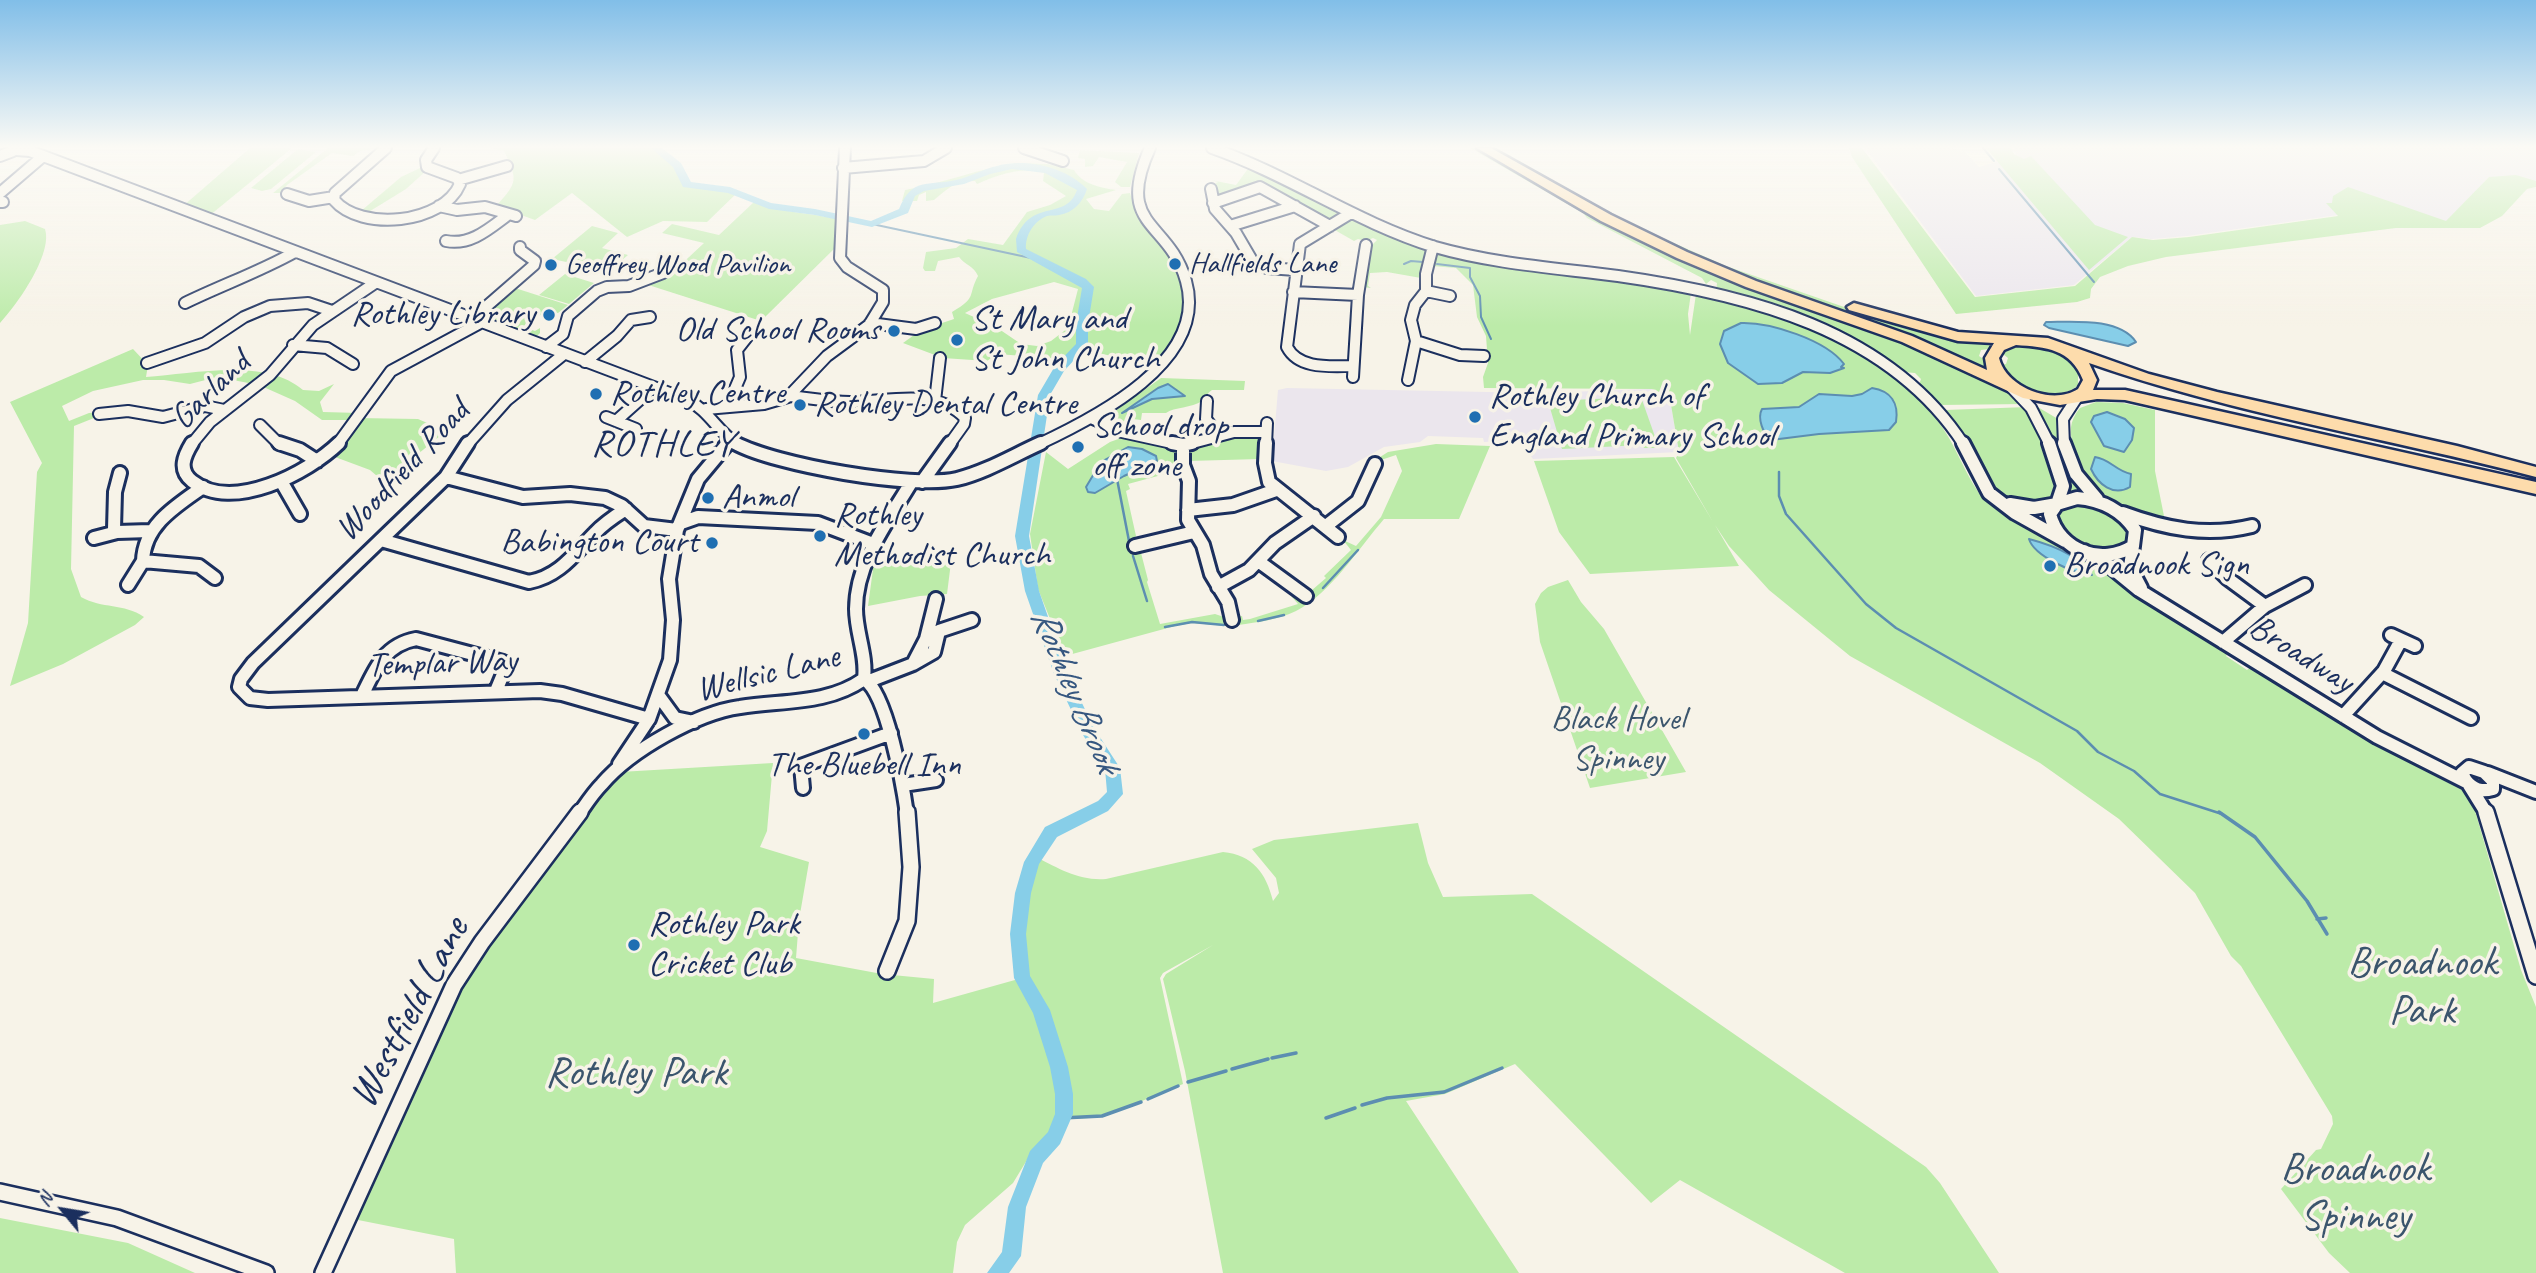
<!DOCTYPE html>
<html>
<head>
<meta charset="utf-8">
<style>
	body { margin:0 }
	#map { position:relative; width:2536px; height:1273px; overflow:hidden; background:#f7f3e8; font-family:Caveat,sans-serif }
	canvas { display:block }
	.north { position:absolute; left:28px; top:1175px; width:70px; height:70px; -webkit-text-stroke:5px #f7f3e8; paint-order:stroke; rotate:300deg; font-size:19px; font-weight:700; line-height:28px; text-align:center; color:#1b2f5e }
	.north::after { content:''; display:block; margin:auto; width:24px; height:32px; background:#1b2f5e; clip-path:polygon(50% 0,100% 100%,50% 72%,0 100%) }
</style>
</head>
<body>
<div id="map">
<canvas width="2536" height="1273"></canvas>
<div class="north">N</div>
</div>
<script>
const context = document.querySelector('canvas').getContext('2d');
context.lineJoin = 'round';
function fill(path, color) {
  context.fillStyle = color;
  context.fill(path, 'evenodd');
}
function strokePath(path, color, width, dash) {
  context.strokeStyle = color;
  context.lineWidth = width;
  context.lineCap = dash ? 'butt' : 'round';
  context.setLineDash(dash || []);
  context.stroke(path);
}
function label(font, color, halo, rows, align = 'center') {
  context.font = font + ' Caveat,sans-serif';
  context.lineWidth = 7;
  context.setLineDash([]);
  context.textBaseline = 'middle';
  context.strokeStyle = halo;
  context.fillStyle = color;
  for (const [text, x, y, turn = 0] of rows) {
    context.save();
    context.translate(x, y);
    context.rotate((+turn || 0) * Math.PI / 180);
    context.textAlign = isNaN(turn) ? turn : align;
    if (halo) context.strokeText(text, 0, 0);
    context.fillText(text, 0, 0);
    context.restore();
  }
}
fill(new Path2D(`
	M 1865,148 L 1949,148 L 1965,152 L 1979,167 L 2014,157 L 2016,154 L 2013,148 L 2536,148 L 2536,181 L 2489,177 L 2447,221 L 2347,223 L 2338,215 L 2187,236 L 2152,239 L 2132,237 L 2074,285 L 1976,296 Z
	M 1287,388 L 1538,393 L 1652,389 L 1670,399 L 1679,452 L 1533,459 L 1519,440 L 1484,442 L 1483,438 L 1428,436 L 1420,442 L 1384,447 L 1348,467 L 1326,471 L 1272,461 L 1278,390 Z`), '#ebe6ed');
fill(new Path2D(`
	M 250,148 L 292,148 L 209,216 L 183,206 Z
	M 328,148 L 381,148 L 360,151 L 353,156 L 332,153 L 287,185 L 281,193 L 273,193 Z
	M 491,148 L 657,148 L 678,166 L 687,185 L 738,192 L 707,222 L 663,221 L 627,237 L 572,193 L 535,220 L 496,206 C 519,182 517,178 504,151 Z
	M 1470,148 L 1479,148 L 1637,239 L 1679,258 L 1914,345 L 2008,390 L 2025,404 L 1940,405 L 1919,385 L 1921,379 L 1915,373 L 1904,372 L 1867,347 L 1716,293 L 1717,283 L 1711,280 L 1706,284 L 1702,278 L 1587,218 L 1583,213 Z
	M 1489,148 L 1615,217 L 1726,266 L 1896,325 L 1951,339 L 1993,344 L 1989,349 L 1981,350 L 1979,356 L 1985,360 L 1988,371 L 1670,246 L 1546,182 Z
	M 1849,148 L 1862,148 L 1975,297 L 2075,286 L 2132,237 L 2153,240 L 2189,237 L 2338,216 L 2326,203 L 2332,203 L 2333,196 L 2348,187 L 2446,221 L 2489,177 L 2516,175 L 2536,181 L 2536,187 L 2527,189 L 2502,216 L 2480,228 L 2396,228 L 2166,257 L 2128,266 L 2100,277 L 2091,289 L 2090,298 L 2077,302 L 1956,314 L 1852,157 Z
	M 1986,148 L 2011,148 L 2014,154 L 2024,159 L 2031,156 L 2095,225 L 2128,237 L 2089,270 Z
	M 298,149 L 316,152 L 271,189 L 262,191 L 251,188 Z
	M 1080,150 L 1139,153 L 1130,187 L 1121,187 L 1115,182 L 1127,162 L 1099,157 L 1093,166 L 1085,167 L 1085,159 L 1078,158 Z
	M 1016,163 L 1048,164 L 1074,170 C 1082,184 1101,188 1116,190 L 1086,199 L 1094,209 L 1109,211 L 1122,194 L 1130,193 C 1134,210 1144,221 1154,235 C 1195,287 1194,314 1153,365 L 1075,348 L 1064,359 L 997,354 L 987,361 L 943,358 L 903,343 L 921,330 L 954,319 L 952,312 C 978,297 967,296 978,276 C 974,266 965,265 959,257 L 938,261 L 935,271 L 925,271 L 923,268 L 926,252 L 956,248 L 968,239 L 1003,245 L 1027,212 L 1050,205 L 1066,196 L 1043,181 L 1044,173 C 1021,166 998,175 977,184 L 975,181 C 956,180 947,189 934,200 L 926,201 L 926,192 L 919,195 L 917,201 L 902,201 L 905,190 C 943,183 978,169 1016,163 ZM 1054,282 L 1078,289 L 1068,328 L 1051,341 L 1037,346 L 1021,344 L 996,327 L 965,313 L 992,299 Z
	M 1250,166 L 1343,214 L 1329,221 L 1258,184 L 1215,198 L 1214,184 L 1218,182 L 1211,180 L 1236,185 Z
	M 422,167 L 426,171 L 406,189 L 367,213 L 361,211 L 401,177 Z
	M 755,201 C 780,213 811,213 838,219 L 837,246 L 761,321 L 639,282 L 673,272 L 704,243 L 662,233 L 672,224 L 719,235 Z
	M 1353,218 L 1428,249 L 1421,278 L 1387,272 L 1370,273 L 1368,286 L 1371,288 L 1363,287 L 1368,249 L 1377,240 L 1373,238 L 1366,241 L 1358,239 L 1354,241 L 1333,229 Z
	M 25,221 L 45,229 C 53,254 17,305 0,323 L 0,225 Z
	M 592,226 L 618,233 L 602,248 L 628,255 L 609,271 L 552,259 Z
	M 1434,251 L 1691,293 L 1688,314 L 1690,335 L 1696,294 C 1780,316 1866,341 1927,408 C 1953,436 1958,460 1977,490 C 1988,509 2015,517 2034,528 C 2053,538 2069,551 2089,559 L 2229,652 L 2226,656 L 2247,670 L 2252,666 C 2299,695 2346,727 2395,754 C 2422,768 2455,774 2472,800 L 2521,970 L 2536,1007 L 2536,1273 L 2350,1273 L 2329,1253 L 2281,1189 L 2316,1150 L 2321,1149 L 2333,1124 L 2332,1116 L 2241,966 L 2231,956 L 2195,893 L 2119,819 L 2040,763 L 1850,656 L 1769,590 L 1729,546 L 1715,525 L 1739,566 L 1590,574 L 1559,532 L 1534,461 L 1674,457 L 1713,522 L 1676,458 L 1679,452 L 1670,399 L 1652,389 L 1484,388 L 1483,377 L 1488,363 L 1486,336 L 1477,317 L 1473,285 L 1456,268 L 1432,266 Z
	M 565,274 L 594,283 L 569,304 L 539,295 Z
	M 515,288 L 568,305 L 558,313 L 546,311 L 524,327 L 535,331 L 540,328 L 540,333 L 535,338 L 480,317 Z
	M 2023,346 C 2044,346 2066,352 2078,370 L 2078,385 C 2063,400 2031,395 2015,383 C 2009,378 2005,371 2000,365 L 2006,364 L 2008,358 L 2003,354 L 2009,349 Z
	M 133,349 L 148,365 L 146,377 C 192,374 265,357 303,390 L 319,391 L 334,384 L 320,402 L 323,412 L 359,413 L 357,418 L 418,419 L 446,431 L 384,482 L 370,470 L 327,454 L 355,420 L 322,420 L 295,401 L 259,385 L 217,377 L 190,384 L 164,380 L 143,380 L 93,391 L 62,406 L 69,421 L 89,413 L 100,412 L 99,416 L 74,426 L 71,569 L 81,597 C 102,609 124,603 144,617 L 135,625 L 63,664 L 10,686 L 28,623 L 37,472 L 42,463 L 10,402 Z
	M 1161,378 L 1245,381 L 1244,390 L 1212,390 C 1206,394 1206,398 1202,401 C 1192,408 1174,407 1166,413 L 1142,413 L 1141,420 L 1133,419 L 1134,423 L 1130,429 L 1124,428 L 1114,420 L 1115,411 Z
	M 1641,397 L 1659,448 L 1644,448 L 1642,445 L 1562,449 L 1548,401 Z
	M 2096,402 L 2123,403 L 2155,410 L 2155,471 L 2165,521 C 2117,507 2090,500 2074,448 C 2069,433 2069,421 2080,408 Z
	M 2036,406 L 2058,419 C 2055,442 2068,477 2083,494 L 2068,493 L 2066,480 Z
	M 2028,407 L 2033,413 L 2058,480 L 2056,497 L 2045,504 L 2011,501 L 2001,496 L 1993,490 L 1966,438 L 1945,410 Z
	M 1254,435 L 1260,437 L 1260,459 L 1188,461 L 1191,449 L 1233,437 Z
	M 1124,437 L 1177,450 L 1180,470 L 1128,484 L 1130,489 L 1126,491 L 1136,536 L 1128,545 L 1130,551 L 1140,549 L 1148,580 L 1147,582 L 1160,624 L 1215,614 L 1224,617 L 1227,626 L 1192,623 L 1175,626 L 1065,656 L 1038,589 L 1030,534 L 1046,452 L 1068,469 L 1110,442 Z
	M 1436,444 L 1490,446 L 1459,519 L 1384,519 C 1359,548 1330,594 1296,611 C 1278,620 1258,622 1238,625 L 1237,617 L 1242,616 L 1243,620 L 1250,619 L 1298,604 L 1292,597 L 1304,597 L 1326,578 L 1324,576 L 1351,550 L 1343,540 L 1356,546 L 1381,517 L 1402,471 L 1396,455 L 1381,460 L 1383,466 L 1377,465 L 1380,457 L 1388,452 Z
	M 2080,502 L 2112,512 L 2129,531 C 2133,580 2007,522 2080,502 Z
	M 874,562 L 951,562 L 947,594 L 920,596 L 868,606 Z
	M 1568,580 L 1581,602 L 1604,629 L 1686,772 L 1590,788 L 1540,642 L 1535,604 L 1541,593 L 1548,587 Z
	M 773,763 L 767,831 L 760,847 L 809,862 L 799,920 L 796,958 L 882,974 L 934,979 L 933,1003 L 1022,978 C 1019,944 1014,886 1036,857 C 1060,869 1079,881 1106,879 L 1223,852 C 1253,855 1266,873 1273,901 L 1279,893 L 1276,878 L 1252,849 L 1274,840 L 1418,823 L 1428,863 L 1443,897 L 1532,894 L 1926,1167 L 1940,1183 L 1999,1273 L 1845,1273 L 1680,1180 L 1651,1203 L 1515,1064 L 1445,1094 L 1406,1101 L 1519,1273 L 1223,1273 L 1185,1071 L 1163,979 L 1166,974 L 1213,945 L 1163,973 L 1160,978 L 1183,1084 L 1113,1113 L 1089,1118 L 1055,1120 L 1045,1140 L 1030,1155 L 1013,1183 L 965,1225 L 957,1242 L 953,1273 L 456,1273 L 454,1239 L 353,1219 L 461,983 L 594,798 L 620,772 Z
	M 0,1218 L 128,1243 L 195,1273 L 0,1273 Z`), '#bceba9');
const water = new Path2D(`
	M 2046,322 C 2072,322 2119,317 2136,342 L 2128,346 L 2049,328 L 2044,325 Z
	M 1741,323 C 1770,322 1826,340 1844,364 L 1841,367 L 1844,368 L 1830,373 L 1803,372 L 1782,383 L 1758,384 L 1728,363 L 1720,344 L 1724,331 Z
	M 1168,384 L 1185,396 L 1152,399 L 1122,413 L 1158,388 Z
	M 1872,388 C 1891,391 1899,403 1896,422 L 1889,430 L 1819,434 L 1771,440 C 1763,434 1757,418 1762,409 L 1799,407 L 1819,394 L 1852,396 L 1862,394 Z
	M 2107,412 L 2125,419 L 2134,428 L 2132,440 L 2124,452 L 2104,446 L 2091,422 L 2094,416 Z
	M 1128,447 L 1142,449 L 1156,456 L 1157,461 L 1124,476 L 1095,493 L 1088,492 L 1086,487 L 1101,462 Z
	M 2095,457 C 2110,459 2116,471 2131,474 L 2130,487 C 2113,497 2098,484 2091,469 Z
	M 2029,539 C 2052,545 2079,555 2092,575 C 2074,574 2034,556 2029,539 Z`);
fill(water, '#87cee8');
strokePath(water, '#5c8eb1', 2);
strokePath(new Path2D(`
	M 1983,148 L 1994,161
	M 1999,169 L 2094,282
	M 872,224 L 1031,258
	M 1404,264 L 1411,261 L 1423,262
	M 1437,264 L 1470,268 L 1470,277 L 1480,296 L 1481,317 L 1491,339`), '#5c8eb1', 2);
strokePath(new Path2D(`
	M 1779,472 L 1779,496 L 1786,514 L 1866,604 L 1896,628 L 2077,731 L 2098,752 L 2134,771 L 2160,794 L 2222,814
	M 1117,479 L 1129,541
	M 1133,556 L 1147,601
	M 1323,588 L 1358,550
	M 1258,621 L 1284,615
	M 1165,627 L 1192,622 L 1224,625`), '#5c8eb1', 2.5);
strokePath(new Path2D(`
	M 2219,812 L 2255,837 L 2307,901 L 2327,934
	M 2317,919 L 2326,918
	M 1272,1058 L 1296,1053
	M 1232,1069 L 1268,1059
	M 1188,1082 L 1226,1071
	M 1148,1099 L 1178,1086
	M 1362,1105 L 1387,1098 L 1444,1092 L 1502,1068
	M 1062,1118 L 1102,1116 L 1141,1102
	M 1326,1118 L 1355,1108`), '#5c8eb1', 3.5);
fill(new Path2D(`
	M 651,148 L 662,148 L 681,163 L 691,182 L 730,187 L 771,203 L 815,209 L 871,221 L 899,209 C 912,177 928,186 956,180 C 970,177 983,169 997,166 C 1027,158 1065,167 1087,189 C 1083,202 1073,213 1059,215 C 1055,216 1050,215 1047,216 C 1034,221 1025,235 1026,249 L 1086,279 L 1094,287 L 1088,324 L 1088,345 L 1064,371 L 1050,395 L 1029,536 L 1039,591 L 1068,674 L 1094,728 L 1120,768 L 1123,794 L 1108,811 L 1057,837 L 1039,864 L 1031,893 L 1026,934 L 1030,976 L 1050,1010 L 1068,1067 L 1073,1094 L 1073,1114 L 1060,1144 L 1043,1163 L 1026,1207 L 1021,1256 L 1009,1273 L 987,1273 L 1002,1252 L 1008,1207 L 1030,1151 L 1048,1132 L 1055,1114 L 1055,1094 L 1050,1067 L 1033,1013 L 1014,978 L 1010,934 L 1015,893 L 1024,862 L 1045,827 L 1098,801 L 1107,792 L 1105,769 L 1083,735 L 1054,674 L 1025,591 L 1015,536 L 1038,395 L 1055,366 L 1076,344 L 1076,324 L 1082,288 L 1017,252 L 1016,239 C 1031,197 1066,222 1077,190 L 1045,173 L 1012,169 L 990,174 L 964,184 L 924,191 L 915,196 L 908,213 L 872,227 L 815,215 L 769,209 L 728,193 L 683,187 L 673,167 Z`), '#87cee8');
const minorFar2 = new Path2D(`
	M 386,148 L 335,193 L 334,200 C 361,232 443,224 460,184 L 457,178 L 427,167 L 426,160 L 434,148
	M 1024,148 L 1063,161
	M 1212,148 C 1289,175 1357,223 1435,247 C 1494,264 1557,268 1618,276 C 1746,294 1889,329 1964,445
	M 17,150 L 30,151 L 688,400 C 709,411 718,432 738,445
	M 0,156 L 13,151
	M 843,168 L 924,161 L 946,148
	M 458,180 L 507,166
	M 1211,189 L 1215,209 L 1236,233 L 1253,262 L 1267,268 L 1296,270
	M 0,193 L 42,157
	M 287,194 L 309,201 L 334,197
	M 0,202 L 3,202
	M 1213,203 L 1260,187 L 1330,226
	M 439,206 L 457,210 L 485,207 L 516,216
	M 1351,213 L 1300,244 L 1287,347 C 1299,370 1331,366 1353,366
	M 1230,226 L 1295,206
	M 446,241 C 471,246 490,228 509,214
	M 1426,291 L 1450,296
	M 1293,292 L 1358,295
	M 185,303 C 222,285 259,272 295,252
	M 472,319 L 534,265 L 535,261 L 520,250 L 520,247
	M 870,323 L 916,329 L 935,323
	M 1416,341 L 1460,355 L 1484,356
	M 293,345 L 327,348 L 353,364
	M 546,347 L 563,334 L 568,316 L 597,291 L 607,287 L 629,286 L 663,273
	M 585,362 L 617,336 L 631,320 L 650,317
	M 147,363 L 205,343 L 244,317 L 270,306 L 308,303 L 332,311
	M 1353,377 L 1358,295 L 1366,245
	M 1408,380 L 1416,341 L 1411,320 L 1415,305 L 1426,291 L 1426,274 L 1433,246
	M 2011,387 L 2031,408 L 2050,445
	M 790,396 C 810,398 830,402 850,402 C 888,402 936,387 965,418 L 964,424 L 949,445
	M 935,401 L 940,358
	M 1207,401 L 1206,419 L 1219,436
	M 728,405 L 740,377 L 737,350 L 748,336
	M 706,409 L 764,404 L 788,397 L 827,356 L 869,325 L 883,302 L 883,290 L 847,267 L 840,258 L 845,148
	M 99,414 L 128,411 L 163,417 L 205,406 L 224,410
	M 606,417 L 636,429
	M 1091,418 L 1122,432 L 1181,445
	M 616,421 L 654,387
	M 260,425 L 280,445
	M 191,445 L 210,422 L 270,375 L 313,325 L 375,283
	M 337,445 L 391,371 L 480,323
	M 467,445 L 507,400 L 564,354
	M 726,445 L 731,440
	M 1037,445 C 1095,418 1209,361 1186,281 C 1169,220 1114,228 1150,148
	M 1185,445 L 1234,432 L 1266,432
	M 1266,445 L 1267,423
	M 2064,445 L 2063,419 L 2078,396`);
const minorFar1 = new Path2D(`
	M 192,443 C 184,456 178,470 192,481 C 232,513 308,473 339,443
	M 279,443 L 300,450 L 317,461
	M 468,443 L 446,477 L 253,663 L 241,679 L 239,687 L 250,698 L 268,700 L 540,691 L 562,694 L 649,719
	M 735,443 C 775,465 913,489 957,479 C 986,472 1014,455 1041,443
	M 1172,443 L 1183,445 L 1192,443
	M 1266,443 L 1265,463 L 1269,482 L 1338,537
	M 1963,443 L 1989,493 L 2015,513 L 2065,541
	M 2064,443 L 2076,474 L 2097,499
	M 1183,445 L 1183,465 L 1189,481 L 1188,520 L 1203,545 L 1211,574 L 1228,602 L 1232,620
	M 120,473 L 115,492 L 114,529 L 117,532 L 150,531
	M 446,477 L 523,497 L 570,494 L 605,498 L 622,506 L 644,526 L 677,530
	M 281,481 L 300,514
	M 922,482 L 950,443
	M 203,487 C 176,506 144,525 143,561 L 199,566 L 215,578
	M 2077,498 C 2101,500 2121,509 2135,530 L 2133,546 C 2102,566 2059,551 2050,514 L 2057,504 Z
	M 2010,504 L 2034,508 L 2057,504 L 2063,486 L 2049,443
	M 1188,510 L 1233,505 L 1276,490
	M 2123,513 C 2166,529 2207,537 2252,526
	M 681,523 L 698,517 L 818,523 L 876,545
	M 1326,526 L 1358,501 L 1375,464
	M 94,538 L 117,532
	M 381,540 L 529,582 C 560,576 574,554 595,533 C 604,523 615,516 626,509
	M 1135,546 L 1194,532
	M 2133,546 L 2130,567 L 2141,588
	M 2084,551 L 2106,563 L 2139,590 L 2377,737 L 2466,782
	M 2209,560 L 2227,578 L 2265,606
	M 1258,561 L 1306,596
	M 128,585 L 143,561
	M 1218,587 L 1249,570 L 1275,543 L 1314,516
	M 2391,635 L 2415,646
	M 2223,642 L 2265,606 L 2305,585
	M 913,664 L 934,652 L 939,631 L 972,620
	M 2382,673 L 2471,718
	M 864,679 C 887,693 903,786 907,814
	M 864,679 C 867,655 856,633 856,609 C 856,561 889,520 912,481
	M 869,681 L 913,664 L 926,639 L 936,599
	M 362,696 C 375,669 384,645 416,639 L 503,662 L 506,667 L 496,691
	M 659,696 L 675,718 L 694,722
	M 2343,716 L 2384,671 L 2401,640
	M 619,764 L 649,719 L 670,660 L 673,620 L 669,579 L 677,530 L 698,479 L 728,443
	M 2469,767 L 2484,772 L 2493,781 L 2493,789 C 2478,793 2468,787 2462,773 Z
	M 2488,773 L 2536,792
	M 903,785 L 936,780
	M 2469,785 L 2487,814
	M 803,788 L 801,766 L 891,733
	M 579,814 C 586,804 593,793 602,784 C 631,750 697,713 740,707 C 783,700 827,705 864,679`);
const minor = new Path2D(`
	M 2486,812 L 2536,976
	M 887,971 L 907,921 L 911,867 L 907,812
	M 0,1192 L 117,1218 L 266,1273
	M 323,1273 L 454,985 L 482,942 L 580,812`);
const highway = new Path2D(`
	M 1477,148 L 1491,148 L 1611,215 L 1687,252 L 1756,281 L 1912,336 L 1987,370 L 1985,358 L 1994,343 L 1958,341 L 1849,310 L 1847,307 L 1854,303 L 1958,332 L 2048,338 L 2149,374 L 2217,392 L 2457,446 L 2536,467 L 2536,477 C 2388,438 2234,414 2089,363 L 2097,380 L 2093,390 L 2125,390 L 2536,482 L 2536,494 L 2125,400 L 2097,399 L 2060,405 L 2023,398 L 1902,342 L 1746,287 L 1677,258 L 1601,221 ZM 2016,345 C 2046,347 2071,349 2083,380 L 2078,389 C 2052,406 2006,387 1999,358 L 2004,350 Z`);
strokePath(minorFar2, '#1b2f5e', 14);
strokePath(minorFar1, '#1b2f5e', 18);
strokePath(minor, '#1b2f5e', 20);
strokePath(highway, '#1b2f5e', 5);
strokePath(minorFar2, '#f7f3e8', 10);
strokePath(minorFar1, '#f7f3e8', 12);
strokePath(minor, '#f7f3e8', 15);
fill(highway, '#fddcac');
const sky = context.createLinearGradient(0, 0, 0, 326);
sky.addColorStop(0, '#81bee8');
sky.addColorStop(0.45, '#fbfaf5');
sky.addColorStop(1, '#fbfaf500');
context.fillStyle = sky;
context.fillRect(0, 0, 2536, 326);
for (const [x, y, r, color] of [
	[1175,264,7,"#1f6fb2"],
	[551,265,7,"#1f6fb2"],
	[549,315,7,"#1f6fb2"],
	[894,331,7,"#1f6fb2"],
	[957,340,7,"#1f6fb2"],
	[596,394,7,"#1f6fb2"],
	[800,405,7,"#1f6fb2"],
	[1475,417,7,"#1f6fb2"],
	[1078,447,7,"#1f6fb2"],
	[708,498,7,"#1f6fb2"],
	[820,536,7,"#1f6fb2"],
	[712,543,7,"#1f6fb2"],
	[2050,566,7,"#1f6fb2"],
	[864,734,7,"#1f6fb2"],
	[634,945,7,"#1f6fb2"]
]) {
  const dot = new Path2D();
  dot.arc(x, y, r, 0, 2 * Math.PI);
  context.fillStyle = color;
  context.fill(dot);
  strokePath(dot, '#f7f3e8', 2.5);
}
label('30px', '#1b2f5e', '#f7f3e8', [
	["Hallfields Lane",1189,264],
	["Geoffrey Wood Pavilion",565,265]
], 'left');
label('35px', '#1b2f5e', '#f7f3e8', [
	["Rothley Library",535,315,"right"],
	["St Mary and",971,320],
	["St John Church",971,360],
	["Old School Rooms",880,331,"right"],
	["Rothley Centre",610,394],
	["Rothley Church of",1489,397],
	["England Primary School",1489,437],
	["Rothley Dental Centre",814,405],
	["School drop",1092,427],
	["off zone",1092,467],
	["Anmol",722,498],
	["Rothley",834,516],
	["Methodist Church",834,556],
	["Babington Court",698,543,"right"],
	["Broadnook Sign",2064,566],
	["The Bluebell Inn",864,766,"center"],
	["Rothley Park",648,925],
	["Cricket Club",648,965]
], 'left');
label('35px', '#1b2f5e', '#f7f3e8', [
	["Garland",211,391,-44],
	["Woodfield Road",403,471,-47],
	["Broadway",2301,655,32],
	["Templar Way",442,664,-2],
	["Wellsic Lane",768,674,-14]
]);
label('35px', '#3b556d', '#f7f3e8', [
	["Black Hovel",1618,720],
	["Spinney",1618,760]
]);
label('italic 37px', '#365780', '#f7f3e8', [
	["Rothley Brook",1074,691,67]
]);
context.letterSpacing = '2px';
label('38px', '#1b2f5e', '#f7f3e8', [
	["ROTHLEY",663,445]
]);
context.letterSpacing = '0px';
label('42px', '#3b556d', '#f7f3e8', [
	["Broadnook",2422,964],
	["Park",2422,1012],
	["Rothley Park",636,1074],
	["Broadnook",2355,1170],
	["Spinney",2355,1218]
]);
label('42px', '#1b2f5e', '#f7f3e8', [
	["Westfield Lane",410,1013,-62]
]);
</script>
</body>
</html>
